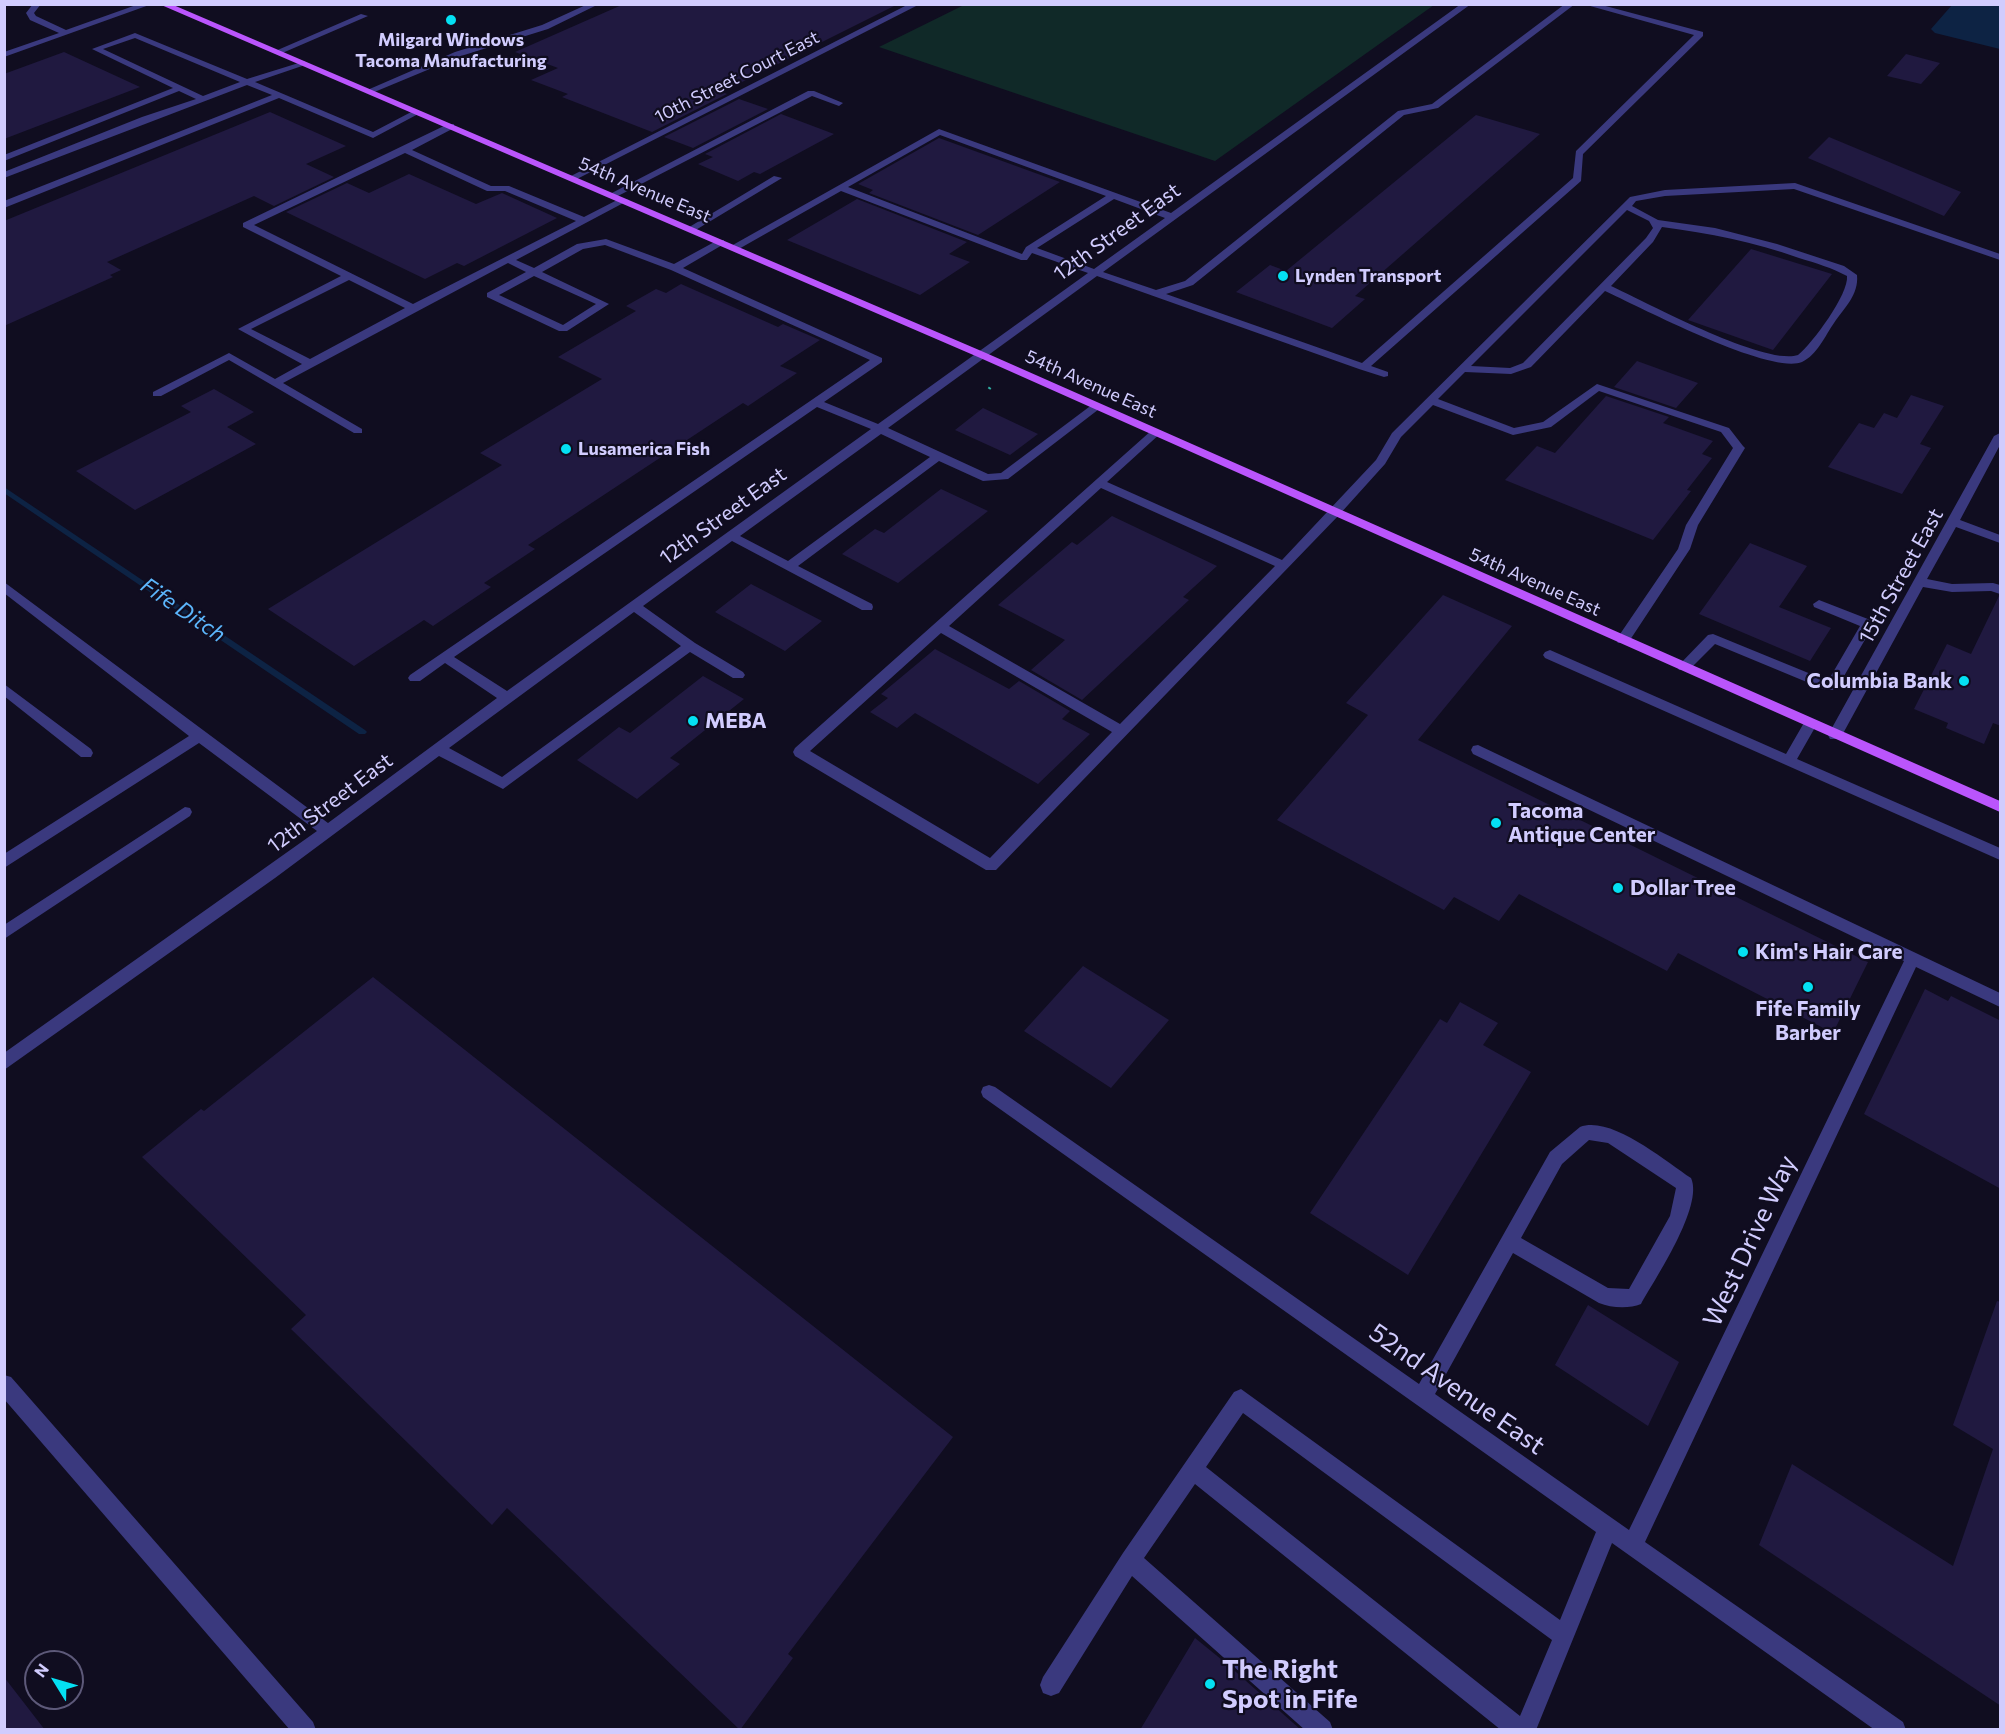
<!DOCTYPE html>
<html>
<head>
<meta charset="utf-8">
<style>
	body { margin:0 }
	#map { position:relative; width:2005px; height:1734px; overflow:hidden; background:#100d20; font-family:Commissioner,sans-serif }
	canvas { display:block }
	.frame { position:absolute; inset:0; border:6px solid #d1ccfe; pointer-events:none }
	.north { position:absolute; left:24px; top:1650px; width:60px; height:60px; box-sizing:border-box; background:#100d20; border:2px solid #5d5979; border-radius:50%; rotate:307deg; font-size:16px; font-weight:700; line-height:24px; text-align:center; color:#d1ccfe }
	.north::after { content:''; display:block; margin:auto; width:21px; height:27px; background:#04e0f2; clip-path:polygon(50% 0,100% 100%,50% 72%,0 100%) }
</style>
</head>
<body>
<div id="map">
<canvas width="2005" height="1734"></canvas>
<div class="frame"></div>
<div class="north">N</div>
</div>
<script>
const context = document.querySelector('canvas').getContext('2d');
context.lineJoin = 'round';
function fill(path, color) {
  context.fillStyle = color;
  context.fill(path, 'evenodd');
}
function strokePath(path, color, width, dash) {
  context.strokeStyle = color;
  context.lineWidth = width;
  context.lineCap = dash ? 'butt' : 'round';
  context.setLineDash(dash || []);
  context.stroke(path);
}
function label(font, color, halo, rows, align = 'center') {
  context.font = font + ' Commissioner,sans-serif';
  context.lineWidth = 4.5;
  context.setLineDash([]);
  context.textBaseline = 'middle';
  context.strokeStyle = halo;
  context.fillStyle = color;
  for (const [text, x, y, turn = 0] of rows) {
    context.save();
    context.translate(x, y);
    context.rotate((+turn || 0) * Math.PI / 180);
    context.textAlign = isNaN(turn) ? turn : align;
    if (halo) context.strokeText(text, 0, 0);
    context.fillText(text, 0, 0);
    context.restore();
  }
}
fill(new Path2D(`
	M 964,5 L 964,4 L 1434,5 L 1215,161 L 879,47 Z`), '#102928');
fill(new Path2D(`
	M 1952,5 L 2000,5 L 2000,49 L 1935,33 L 1931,29 Z`), '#0d2344');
fill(new Path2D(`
	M 4,487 L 365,730 L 367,732 L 365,734 L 359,734 L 4,493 Z`), '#0d2344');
fill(new Path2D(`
	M 624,4 L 898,4 L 722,92 L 727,94 L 652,132 L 562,97 L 568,94 L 531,80 L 558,68 L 515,52 Z
	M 64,52 L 140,87 L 4,139 L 4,74 Z
	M 1906,54 L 1940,63 L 1921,84 L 1887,76 Z
	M 739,99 L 768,109 L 693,148 L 664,137 Z
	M 270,112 L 346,146 L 306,164 L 334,177 L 274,206 L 254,196 L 107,262 L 121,270 L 110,275 L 113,277 L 4,326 L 4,221 Z
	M 781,114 L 834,134 L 760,174 L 754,172 L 738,181 L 698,164 L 713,157 L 705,154 Z
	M 1476,115 L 1540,134 L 1355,296 L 1365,299 L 1332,328 L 1236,292 L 1270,265 L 1286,271 Z
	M 1829,137 L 1961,192 L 1944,216 L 1808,158 Z
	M 939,138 L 1060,182 L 978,235 L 869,193 L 873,190 L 858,184 Z
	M 409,174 L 476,204 L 502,193 L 557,218 L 464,266 L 457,263 L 425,279 L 286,212 L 347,183 L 369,193 Z
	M 857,199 L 967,242 L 949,254 L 970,262 L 920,295 L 787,240 Z
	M 1751,249 L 1832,274 L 1773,350 L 1688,320 Z
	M 681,284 L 778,327 L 783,324 L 820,340 L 780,366 L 797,373 L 748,406 L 743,403 L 528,545 L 535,549 L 484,583 L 491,587 L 433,626 L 424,620 L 354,666 L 268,609 L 502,465 L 480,453 L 602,379 L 558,357 L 636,311 L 626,306 L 656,289 L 666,293 Z
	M 1637,361 L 1698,383 L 1676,408 L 1614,387 Z
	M 214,389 L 254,412 L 227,427 L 256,444 L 135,510 L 76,471 L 191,412 L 181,406 Z
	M 1911,395 L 1944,406 L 1920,444 L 1931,448 L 1902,494 L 1828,467 L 1859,423 L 1874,428 L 1884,413 L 1897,418 Z
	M 1606,396 L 1669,417 L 1663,423 L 1713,441 L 1702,454 L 1712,458 L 1687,490 L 1691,491 L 1653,540 L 1505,480 L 1537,446 L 1555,453 Z
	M 983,408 L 1038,434 L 1010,455 L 955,430 Z
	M 941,489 L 988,511 L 898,583 L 842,554 L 875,529 L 884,533 Z
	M 1112,516 L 1217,566 L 1183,597 L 1189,600 L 1082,700 L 1031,670 L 1065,640 L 998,605 L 1072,542 L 1077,545 Z
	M 1750,543 L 1807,566 L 1779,607 L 1831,628 L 1810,661 L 1699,614 Z
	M 751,584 L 822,621 L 785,651 L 715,612 Z
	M 1443,595 L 1512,626 L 1418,740 L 1868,962 L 1833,1033 L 1678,953 L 1667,971 L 1519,894 L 1499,921 L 1454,897 L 1444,910 L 1277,820 L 1368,715 L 1346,703 Z
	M 1999,596 L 2001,726 L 1993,723 L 1984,744 L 1946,728 L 1948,723 L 1914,709 L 1947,644 L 1971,654 Z
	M 935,649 L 1009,689 L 1019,681 L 1070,711 L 1062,719 L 1090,734 L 1038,784 L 915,713 L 897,728 L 870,712 L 888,698 L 881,694 Z
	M 703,676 L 744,699 L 670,758 L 680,764 L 637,799 L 577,760 L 619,727 L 630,733 Z
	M 1083,966 L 1169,1020 L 1111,1088 L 1024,1031 Z
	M 373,977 L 953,1437 L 788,1654 L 793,1658 L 740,1730 L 507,1508 L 492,1525 L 291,1329 L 306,1315 L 142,1157 L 201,1109 L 204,1111 Z
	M 1925,989 L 1948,1001 L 1951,996 L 2001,1021 L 2001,1189 L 1864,1114 Z
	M 1460,1002 L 1498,1023 L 1483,1045 L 1531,1072 L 1408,1275 L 1310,1213 L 1440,1019 L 1447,1023 Z
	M 1997,1301 L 2001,1302 L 2001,1706 L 1759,1545 L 1792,1464 L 1953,1566 L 1993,1449 L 1953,1425 Z
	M 1588,1305 L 1679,1362 L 1648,1426 L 1555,1365 Z
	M 1195,1638 L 1227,1664 L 1301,1730 L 1140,1730 Z
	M 4,1677 L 45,1730 L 4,1730 Z`), '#201940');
strokePath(new Path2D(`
	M 989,389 L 991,386`), '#30afa4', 3, [2, 4]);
fill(new Path2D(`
	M 33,4 L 41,4 L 34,13 L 36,16 L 66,30 L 139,4 L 152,4 L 4,57 L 4,52 L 59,33 L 30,20 L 26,13 Z
	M 588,4 L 599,4 L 548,29 L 461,56 L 372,93 L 365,91 L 455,52 L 542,25 Z
	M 909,4 L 920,4 L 575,180 L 567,178 Z
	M 1461,4 L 1471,4 L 1103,272 L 1156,290 L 1185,281 L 1398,111 L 1432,104 L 1565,4 L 1575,4 L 1438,108 L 1404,115 L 1193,285 L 1166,294 L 1362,363 L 1573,178 L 1576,151 L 1694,35 L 1583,4 L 1598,4 L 1703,32 L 1703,36 L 1583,154 L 1581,181 L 1371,366 L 1388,372 L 1388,376 L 1384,377 L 1359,369 L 1097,276 L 888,428 L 988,474 L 1001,473 L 1093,404 L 1097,403 L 1103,406 L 1008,479 L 983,481 L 939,461 L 798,566 L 872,604 L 873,607 L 872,610 L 862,610 L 732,541 L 643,606 L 695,643 L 743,672 L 745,675 L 743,678 L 733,678 L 690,652 L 503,789 L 439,756 L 275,878 L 4,1070 L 4,1053 L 317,831 L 199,743 L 4,868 L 4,854 L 189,736 L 4,593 L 4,582 L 328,823 L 497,698 L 445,663 L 420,681 L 410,681 L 408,678 L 410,675 L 870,360 L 671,270 L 605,245 L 583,249 L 542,272 L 609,304 L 567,331 L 559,331 L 487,297 L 487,293 L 526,272 L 508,263 L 283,383 L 362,429 L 362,433 L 354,433 L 229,360 L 161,396 L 153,396 L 153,392 L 229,353 L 275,379 L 302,364 L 238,329 L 341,276 L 243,227 L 243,223 L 448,124 L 454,124 L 454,128 L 412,150 L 491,186 L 509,186 L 584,217 L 621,198 L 629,200 L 516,260 L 534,268 L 577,244 L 606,239 L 674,264 L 718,240 L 724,240 L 724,244 L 683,268 L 882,358 L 882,362 L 824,402 L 878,424 L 1088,273 L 1032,253 L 1027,260 L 1021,260 L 841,191 L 737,250 L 731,250 L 731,246 L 939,129 L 1171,213 ZM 940,135 L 1106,196 L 1026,247 L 1022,254 L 848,187 ZM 405,153 L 487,191 L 505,191 L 576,221 L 413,304 L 254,225 ZM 1114,199 L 1165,218 L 1094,269 L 1037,248 ZM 534,276 L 596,304 L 563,325 L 499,295 ZM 349,280 L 405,308 L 310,359 L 251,329 ZM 817,407 L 871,429 L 507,691 L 454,657 ZM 881,434 L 930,457 L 788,561 L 740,536 ZM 634,612 L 681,646 L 502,777 L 449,748 Z
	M 361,14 L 368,16 L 280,54 L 273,52 Z
	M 135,33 L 247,79 L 305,61 L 305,65 L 255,82 L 373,132 L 415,110 L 422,112 L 373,138 L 279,98 L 4,208 L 4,201 L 272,95 L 247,85 L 4,178 L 4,172 L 142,117 L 196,99 L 179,91 L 4,161 L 4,155 L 173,88 L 92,49 ZM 135,38 L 240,82 L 203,96 L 103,49 Z
	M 808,91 L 814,91 L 843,103 L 839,106 L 812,96 L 616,197 L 608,195 Z
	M 774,176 L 782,178 L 694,231 L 686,229 Z
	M 1795,183 L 2000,254 L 2000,260 L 1794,189 L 1665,196 L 1636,201 L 1632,206 L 1658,220 L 1715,228 L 1777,244 L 1844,266 L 1857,275 C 1859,295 1844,308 1834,323 C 1825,336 1817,355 1802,362 C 1769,375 1640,307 1605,291 L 1531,367 L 1511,374 L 1465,372 L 1438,399 L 1514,428 L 1543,422 L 1597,384 L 1729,428 L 1743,446 L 1745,448 L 1698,525 L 1690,549 L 1628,643 L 1618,643 L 1616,640 L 1678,549 L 1686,525 L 1733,448 L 1721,432 L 1599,391 L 1551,427 L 1513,435 L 1433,405 L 1401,437 L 1385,464 L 1339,515 L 996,870 L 986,870 L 795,756 L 793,752 L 795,748 L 1152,430 L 1160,430 L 1162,432 L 1107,482 L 1282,560 L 1376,460 L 1392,433 L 1630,197 L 1665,190 ZM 1627,210 L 1649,221 L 1653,228 L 1646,238 L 1523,363 L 1510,368 L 1471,366 ZM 1662,227 C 1709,233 1754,242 1799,258 C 1816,263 1832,268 1847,276 C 1849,294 1812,344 1798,355 C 1764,366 1646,302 1611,286 L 1653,242 ZM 1101,488 L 1275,566 L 1120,724 L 949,626 ZM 941,633 L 1112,732 L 990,858 L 810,751 Z
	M 2000,433 L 2000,445 L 1960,520 L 2000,535 L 2000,543 L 1956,527 L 1927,579 L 1952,584 L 1993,583 L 2000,585 L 2000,594 L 1991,591 L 1952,592 L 1923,587 L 1840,739 L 1830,739 L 1828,735 L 1994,436 Z
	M 1819,600 L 1873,621 L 1874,624 L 1836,690 L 1826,690 L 1715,644 L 1689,670 L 1679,670 L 1677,667 L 1708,635 L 1713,634 L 1828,681 L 1860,626 L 1814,607 L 1813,604 Z
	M 1550,650 L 1786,754 L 1805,721 L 1815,721 L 1817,724 L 1797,759 L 2000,848 L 2000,860 L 1545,658 L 1543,655 L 1545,652 Z
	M 4,684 L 91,749 L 93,753 L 91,757 L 81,757 L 4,696 Z
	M 1478,745 L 2000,993 L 2000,1007 L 1916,967 L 1645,1542 L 1903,1722 L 1906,1730 L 1875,1730 L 1612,1543 L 1536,1730 L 1501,1730 L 1195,1484 L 1144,1558 L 1330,1722 L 1333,1730 L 1305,1730 L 1132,1576 L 1059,1693 L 1051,1696 L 1043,1693 L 1040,1685 L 1043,1677 L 1123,1553 L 1234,1392 L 1241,1389 L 1560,1620 L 1596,1532 L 983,1097 L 981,1092 L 983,1087 L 989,1085 L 995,1087 L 1419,1384 L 1550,1152 L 1580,1127 C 1611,1115 1665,1161 1691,1178 C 1704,1206 1655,1279 1641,1304 C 1629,1309 1611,1308 1599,1303 L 1513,1253 L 1435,1394 L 1629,1530 L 1904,961 L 1473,754 L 1471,750 L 1473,746 ZM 1589,1140 L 1608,1143 L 1676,1188 L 1670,1216 L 1629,1289 L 1608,1288 L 1521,1238 L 1562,1164 ZM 1243,1413 L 1552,1640 L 1520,1716 L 1206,1467 Z
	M 185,807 L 190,808 L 192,812 L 190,816 L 4,939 L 4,925 Z
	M 4,1375 L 11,1377 L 313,1722 L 316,1730 L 290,1730 L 4,1399 Z`), '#3a397e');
fill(new Path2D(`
	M 159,4 L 171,4 L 986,353 L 2000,801 L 2000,812 L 978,357 Z`), '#ba55fc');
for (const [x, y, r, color] of [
	[451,20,6,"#04e0f2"],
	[1283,276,6,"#04e0f2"],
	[566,449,6,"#04e0f2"],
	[1964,681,6,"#04e0f2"],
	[693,721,6,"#04e0f2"],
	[1496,823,6,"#04e0f2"],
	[1618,888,6,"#04e0f2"],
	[1743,952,6,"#04e0f2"],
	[1808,987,6,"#04e0f2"],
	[1210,1684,6,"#04e0f2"]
]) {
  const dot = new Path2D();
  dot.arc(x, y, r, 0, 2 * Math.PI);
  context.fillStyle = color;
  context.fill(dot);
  strokePath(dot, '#100d20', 2);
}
label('bold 18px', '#d1ccfe', '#100d20', [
	["Milgard Windows",451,40,"center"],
	["Tacoma Manufacturing",451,61,"center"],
	["Lynden Transport",1295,276],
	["Lusamerica Fish",578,449]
], 'left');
label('18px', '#d1ccfe', '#100d20', [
	["10th Street Court East",737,77,-27],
	["54th Avenue East",645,190,23],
	["54th Avenue East",1091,384,24],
	["54th Avenue East",1535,582,24]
]);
label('21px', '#d1ccfe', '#100d20', [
	["12th Street East",1117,232,-36],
	["12th Street East",723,516,-36],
	["15th Street East",1901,576,-61],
	["12th Street East",330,803,-37]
]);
label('bold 21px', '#d1ccfe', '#100d20', [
	["Columbia Bank",1952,681,"right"],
	["MEBA",705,721],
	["Tacoma",1508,811],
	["Antique Center",1508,835],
	["Dollar Tree",1630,888],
	["Kim's Hair Care",1755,952],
	["Fife Family",1808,1009,"center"],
	["Barber",1808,1033,"center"]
], 'left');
label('italic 22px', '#5cb6fc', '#100d20', [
	["Fife Ditch",183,610,34]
]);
label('26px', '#d1ccfe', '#100d20', [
	["West Drive Way",1750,1241,-65],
	["52nd Avenue East",1457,1389,35]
]);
label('bold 26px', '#d1ccfe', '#100d20', [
	["The Right",1222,1669],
	["Spot in Fife",1222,1699]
], 'left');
</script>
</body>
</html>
